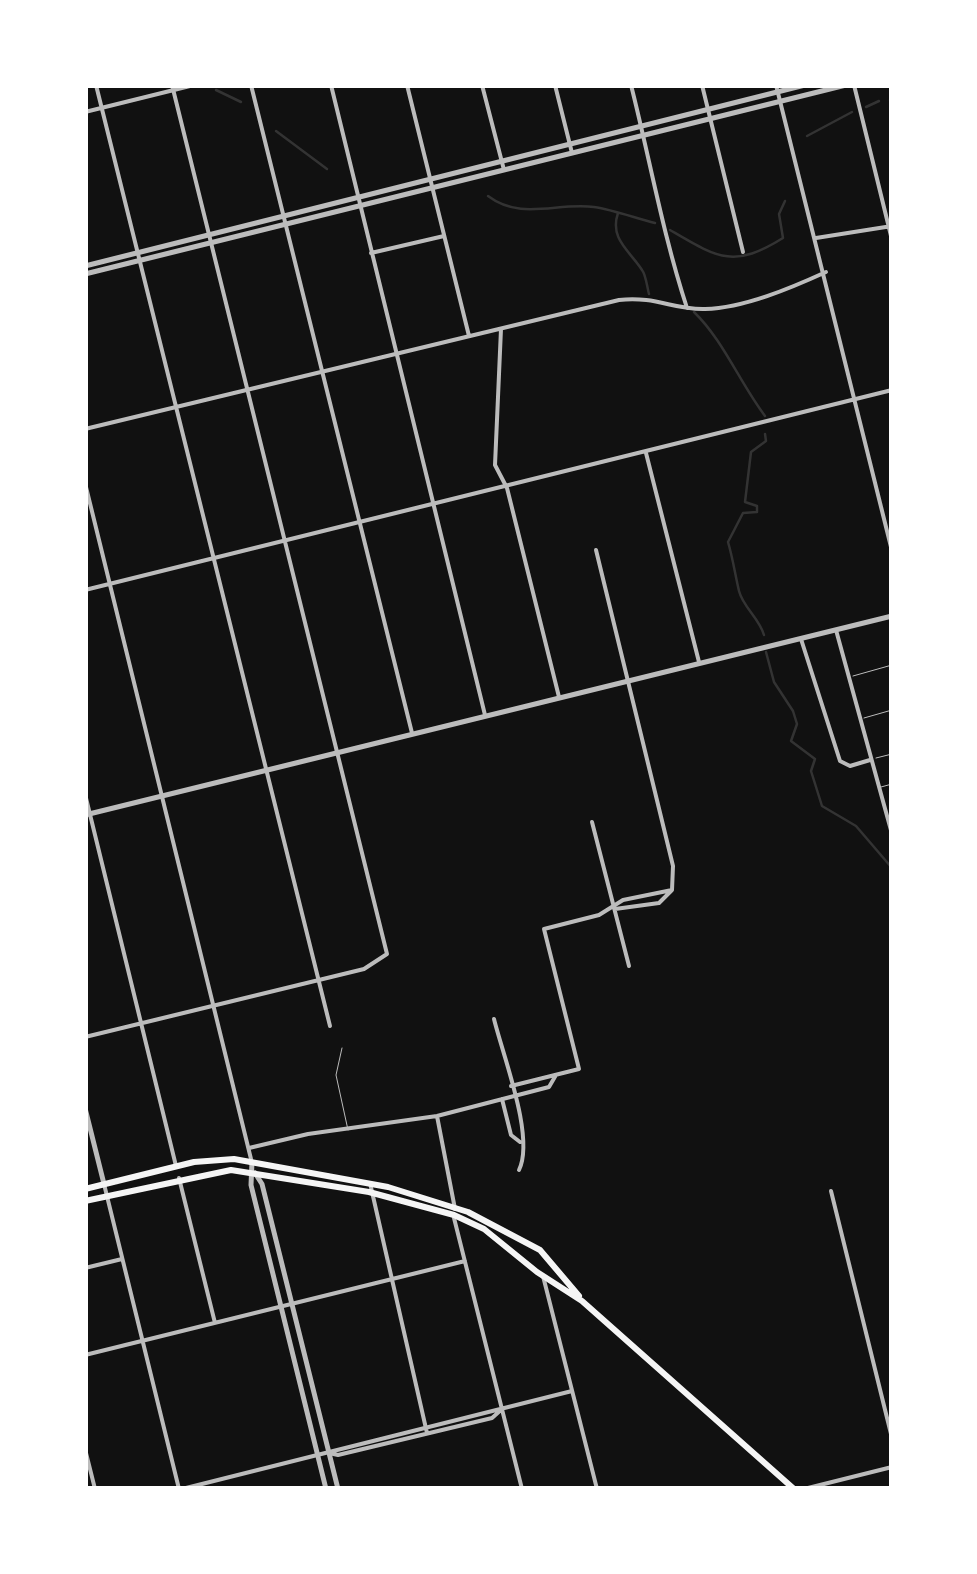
<!DOCTYPE html>
<html>
<head>
<meta charset="utf-8">
<style>
	body { margin:0 }
	#map { position:relative; width:977px; height:1574px; overflow:hidden; background:#111; font-family:"Archivo Narrow",sans-serif }
	canvas { display:block }
	.frame { position:absolute; inset:0; border:88px solid #fff; pointer-events:none }
</style>
</head>
<body>
<div id="map">
<canvas width="977" height="1574"></canvas>
<div class="frame"></div>
</div>
<script>
const context = document.querySelector('canvas').getContext('2d');
context.lineJoin = 'round';
function strokePath(path, color, width, dash) {
  context.strokeStyle = color;
  context.lineWidth = width;
  context.lineCap = dash ? 'butt' : 'round';
  context.setLineDash(dash || []);
  context.stroke(path);
}
strokePath(new Path2D(`
	M 216,90 L 241,102
	M 890,100 L 892,100
	M 866,107 L 879,101
	M 276,131 L 327,169
	M 807,136 L 852,112
	M 488,196 C 521,221 557,202 594,207 C 614,210 635,218 655,223
	M 618,213 C 609,239 630,251 642,270 C 646,275 647,287 649,294
	M 670,230 C 718,258 733,269 783,238 L 779,214 L 785,201
	M 694,312 C 723,340 740,383 765,416
	M 764,635 C 759,618 743,607 739,591 C 735,574 733,559 728,542 L 743,513 L 757,512 L 757,506 L 745,502 L 751,452 L 766,441 L 765,434
	M 766,652 L 774,682 L 793,711 L 797,724 L 791,741 L 815,759 L 811,771 L 822,806 L 856,826 L 892,868`), '#333', 2.5);
strokePath(new Path2D(`
	M 853,676 L 892,665
	M 864,718 L 892,710
	M 876,758 L 892,754
	M 881,787 L 892,784
	M 342,1048 L 336,1075 L 348,1130`), '#bcbcbc', 1);
strokePath(new Path2D(`
	M 96,85 L 330,1026
	M 251,85 L 412,733
	M 331,85 L 485,715
	M 407,85 L 469,336
	M 482,85 L 504,170
	M 555,85 L 572,153
	M 631,85 C 650,160 663,235 687,308
	M 702,85 L 743,252
	M 776,85 L 892,551
	M 854,85 L 892,240
	M 85,112 L 194,85
	M 816,238 L 892,226
	M 371,253 L 444,236
	M 501,329 L 495,465 L 507,488 L 559,697
	M 85,429 L 619,300 C 657,296 673,310 705,309 C 744,308 791,288 826,272
	M 646,453 L 699,662
	M 85,483 L 251,1159
	M 596,550 L 673,866 L 672,890
	M 85,590 L 892,390
	M 836,630 L 892,834
	M 801,639 L 840,761 L 850,766 L 870,760
	M 85,794 L 176,1166
	M 592,822 L 629,966
	M 615,909 L 659,903 L 672,890
	M 494,1019 C 503,1056 535,1137 519,1170
	M 85,1037 L 364,969 L 387,954 L 172,85
	M 511,1086 L 579,1069 L 544,929 L 599,915 L 623,900 L 672,890
	M 502,1099 L 511,1135 L 520,1142
	M 437,1116 L 455,1209
	M 249,1148 L 308,1134 L 437,1116 L 549,1087 L 556,1075
	M 179,1178 L 215,1323
	M 370,1183 L 427,1433
	M 104,1184 L 179,1489
	M 831,1191 L 892,1438
	M 454,1218 L 522,1489
	M 85,1268 L 122,1259
	M 543,1276 L 597,1489
	M 85,1355 L 465,1261
	M 85,1449 L 95,1489
	M 329,1453 L 338,1455 L 492,1418 L 502,1409
	M 182,1489 L 572,1391
	M 804,1489 L 892,1467`), '#bcbcbc', 4);
strokePath(new Path2D(`
	M 85,266 L 805,85
	M 85,274 L 846,85
	M 85,815 L 892,616
	M 85,1108 L 104,1184
	M 252,1162 L 251,1185 L 326,1489
	M 255,1173 L 262,1184 L 338,1489`), '#bcbcbc', 5);
strokePath(new Path2D(`
	M 85,1189 L 194,1162 L 234,1159 L 388,1187 L 468,1212 L 540,1250 L 579,1296
	M 85,1201 L 231,1170 L 369,1192 L 454,1215 L 484,1229 L 537,1272 L 582,1301 L 794,1489`), '#f5f5f5', 6);
</script>
</body>
</html>
